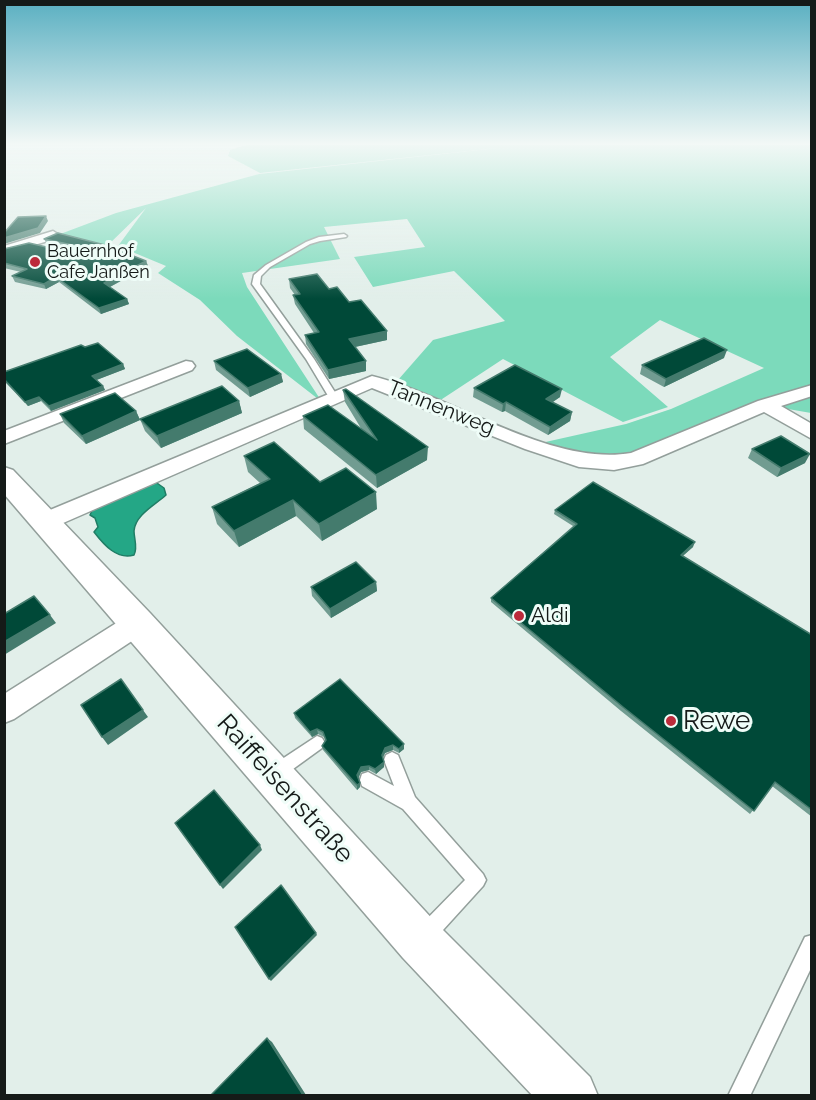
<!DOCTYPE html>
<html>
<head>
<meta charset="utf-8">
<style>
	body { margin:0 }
	#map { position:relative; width:816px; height:1100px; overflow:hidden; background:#e2efea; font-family:Raleway,sans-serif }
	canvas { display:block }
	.frame { position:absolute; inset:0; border:6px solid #151a18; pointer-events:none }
</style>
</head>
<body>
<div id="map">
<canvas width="816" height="1100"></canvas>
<div class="frame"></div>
</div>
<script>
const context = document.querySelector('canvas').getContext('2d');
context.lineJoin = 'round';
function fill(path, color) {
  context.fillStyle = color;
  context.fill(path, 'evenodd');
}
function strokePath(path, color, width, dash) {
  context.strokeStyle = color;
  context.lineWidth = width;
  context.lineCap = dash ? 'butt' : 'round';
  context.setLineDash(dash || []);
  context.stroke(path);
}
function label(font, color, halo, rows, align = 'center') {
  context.font = font + ' Raleway,sans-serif';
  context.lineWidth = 6;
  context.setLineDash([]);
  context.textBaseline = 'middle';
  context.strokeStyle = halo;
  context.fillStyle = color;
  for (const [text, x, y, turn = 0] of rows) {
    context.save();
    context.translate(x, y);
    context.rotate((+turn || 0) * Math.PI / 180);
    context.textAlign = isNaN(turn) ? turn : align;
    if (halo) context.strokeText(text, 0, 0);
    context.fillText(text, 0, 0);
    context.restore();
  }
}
fill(new Path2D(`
	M 246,145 L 811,145 L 811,413 L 765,405 L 614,463 L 532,445 L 626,424 L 671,409 L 764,368 L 660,320 L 610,357 L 668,407 L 623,422 L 503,359 L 433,405 L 391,388 L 433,340 L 505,321 L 454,271 L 373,287 L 354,257 L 425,247 L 407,219 L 324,227 L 340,259 L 242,273 L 247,287 L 322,402 L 237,336 L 200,300 L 158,273 L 166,266 L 118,246 L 146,208 L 104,249 L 55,236 L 116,213 L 259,174 L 516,146 L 260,173 L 228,156 L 230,150 Z`), '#7cdabb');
const water = new Path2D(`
	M 154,481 L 164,488 L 166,495 C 155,505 135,515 134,531 C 134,539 138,547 134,555 C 117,560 104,545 94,532 L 98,527 L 95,518 L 90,515 L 93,508 Z`);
fill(water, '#24a786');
strokePath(water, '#207d65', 1.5);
const service = new Path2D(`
	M 344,234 L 347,236 L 346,237 L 320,241 L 310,244 L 270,267 L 261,276 L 260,284 L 314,359 L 338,397 L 333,400 L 330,399 L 306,359 L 252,284 L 254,275 L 266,265 L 306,242 L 319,237 Z
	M 317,736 L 322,738 L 325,743 L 322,748 L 282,777 L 276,780 L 270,777 L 268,772 L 270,767 Z
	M 392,752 L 398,755 L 415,797 L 483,874 L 486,880 L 483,886 L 433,941 L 426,943 L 419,941 L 417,934 L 419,927 L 465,880 L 403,809 L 362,786 L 360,780 L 362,774 L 368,772 L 394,786 L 384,760 L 386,755 Z
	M 812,935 L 812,966 L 750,1096 L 728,1096 L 805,937 Z`);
const minor = new Path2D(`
	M 53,231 L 59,235 L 58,238 L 4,254 L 4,246 Z
	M 186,361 L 192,362 L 195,366 L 192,370 L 4,444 L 4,431 Z
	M 372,376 C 450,395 551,467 631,453 L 758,401 L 812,385 L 812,396 L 781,406 L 812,424 L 812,439 L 764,412 L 643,464 L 614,470 L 579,467 L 525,449 L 372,388 L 54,527 L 46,529 L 38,527 L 35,521 L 38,515 Z
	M 138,612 L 147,615 L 151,623 L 147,631 L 14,719 L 4,723 L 4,694 L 129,615 Z`);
const tertiary = new Path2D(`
	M 4,467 L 13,470 L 150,613 L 437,924 L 590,1077 L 598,1096 L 533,1096 L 403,958 L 4,494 Z`);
strokePath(service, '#939f9b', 3);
strokePath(minor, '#939f9b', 3);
strokePath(tertiary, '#939f9b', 3);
fill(service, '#fff');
fill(minor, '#fff');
fill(tertiary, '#fff');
fill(new Path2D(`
	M 44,239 L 146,261 L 148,266 L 110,287 L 127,299 L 129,304 L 101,314 L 59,282 L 46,289 L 15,282 L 12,276 L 21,272 L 4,268 L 4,249 L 81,255 L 84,253 L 47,244 Z
	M 289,279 L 329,289 L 349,302 L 387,340 L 355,347 L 366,361 L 366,371 L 329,379 L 306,344 L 305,335 L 314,333 L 295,304 L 293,295 L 295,295 L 290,288 Z
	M 724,358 L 664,387 L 640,374 L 642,365 Z
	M 214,361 L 281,374 L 283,382 L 250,397 L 216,370 Z
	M 123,364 L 125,369 L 96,380 L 103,386 L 105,390 L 51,411 L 41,401 L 28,406 L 4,381 L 4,372 Z
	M 474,388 L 560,397 L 553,402 L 572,412 L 570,421 L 548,435 L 505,411 L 502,412 L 473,397 Z
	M 343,390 L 427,460 L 377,488 L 304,429 L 303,416 L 362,430 L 345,402 Z
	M 239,401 L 242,413 L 161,448 L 145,431 L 140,419 Z
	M 136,411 L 140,420 L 86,444 L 64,423 L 60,414 Z
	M 752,449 L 805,463 L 777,477 L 748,458 Z
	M 244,456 L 320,482 L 377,509 L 322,541 L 296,516 L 239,547 L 217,524 L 212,507 L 260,483 L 248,472 Z
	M 555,510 L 693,547 L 683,556 L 812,635 L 812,817 L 772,786 L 750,814 L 621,711 L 491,602 L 491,598 L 573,526 L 554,514 Z
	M 376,582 L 377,591 L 331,618 L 312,596 L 311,587 Z
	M 294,713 L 404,749 L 399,753 L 393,750 L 385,753 L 383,758 L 384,767 L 376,774 L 369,770 L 361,772 L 358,778 L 360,787 L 357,790 L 323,750 L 322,746 L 325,740 L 324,737 L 318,734 L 312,737 L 295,718 Z`), '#719c91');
fill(new Path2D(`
	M 46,216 L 48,221 L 40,233 L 4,244 L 4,238 Z
	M 146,261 L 148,266 L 106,289 L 104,283 Z
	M 56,277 L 59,282 L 46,289 L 44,284 Z
	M 127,299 L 129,304 L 101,314 L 99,308 Z
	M 387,331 L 387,340 L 350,348 L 349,339 Z
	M 727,350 L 724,358 L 664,387 L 666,379 Z
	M 366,361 L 366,371 L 329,379 L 328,370 Z
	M 123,364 L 125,369 L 94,381 L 92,376 Z
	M 281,374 L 283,382 L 250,397 L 248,388 Z
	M 103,386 L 105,390 L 51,411 L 49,406 Z
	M 562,389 L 560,397 L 545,407 L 546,399 Z
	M 39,397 L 41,401 L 28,406 L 25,402 Z
	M 239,401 L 242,413 L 161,448 L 157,436 Z
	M 506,402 L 505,411 L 502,412 L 503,404 Z
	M 136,411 L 140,420 L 86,444 L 82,436 Z
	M 572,412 L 570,421 L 548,435 L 550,427 Z
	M 428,447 L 427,460 L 377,488 L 376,475 Z
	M 810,454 L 805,463 L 777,477 L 781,468 Z
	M 376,492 L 377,509 L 322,541 L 319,524 Z
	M 293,500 L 296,516 L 239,547 L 234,531 Z
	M 695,542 L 693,547 L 679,559 L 681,555 Z
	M 376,582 L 377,591 L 331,618 L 330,609 Z
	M 50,615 L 56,623 L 4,655 L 4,642 Z
	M 143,710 L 148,717 L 108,745 L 102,737 Z
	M 317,729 L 318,734 L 312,737 L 310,732 Z
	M 404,744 L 404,749 L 399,753 L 399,749 Z
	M 393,745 L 393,750 L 385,753 L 382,759 L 382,755 L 385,748 Z
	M 384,762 L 384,767 L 376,774 L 375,769 Z
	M 369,766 L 369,770 L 361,772 L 358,779 L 357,775 L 361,767 Z
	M 360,783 L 360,787 L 357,790 L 357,785 Z
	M 260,845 L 262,850 L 223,889 L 220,885 Z
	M 316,933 L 317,935 L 271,981 L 269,979 Z
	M 267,1038 L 272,1042 L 306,1095 L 303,1095 Z`), '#447b6d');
const building = new Path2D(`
	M 46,216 L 38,228 L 4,238 L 4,233 L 18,217 Z
	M 58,233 L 105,245 L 146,261 L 104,283 L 127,299 L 99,308 L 56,277 L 44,284 L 12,276 L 27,269 L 4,263 L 4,249 L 29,243 L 81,255 L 86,251 L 82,247 L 44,239 Z
	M 317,274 L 329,289 L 337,287 L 349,302 L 361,300 L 387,331 L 349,339 L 366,361 L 328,370 L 305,335 L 319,332 L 293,295 L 300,294 L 289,279 Z
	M 704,338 L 727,350 L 666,379 L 642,365 Z
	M 98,343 L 123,364 L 92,376 L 103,386 L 49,406 L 39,397 L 25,402 L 4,379 L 4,372 L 81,345 L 85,347 Z
	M 247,349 L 281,374 L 248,388 L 214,361 Z
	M 515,365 L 562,389 L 546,399 L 572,412 L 550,427 L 506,402 L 503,404 L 474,388 Z
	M 222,386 L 239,401 L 157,436 L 140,419 Z
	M 346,389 L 428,447 L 376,475 L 303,416 L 328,405 L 377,440 L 343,390 Z
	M 115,393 L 136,411 L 82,436 L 60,414 Z
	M 781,436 L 810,454 L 781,468 L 752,449 Z
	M 274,442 L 320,482 L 346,468 L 376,492 L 319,524 L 293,500 L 234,531 L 212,507 L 270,479 L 244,456 Z
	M 593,482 L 695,542 L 681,555 L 812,635 L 812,810 L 775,782 L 754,811 L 623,707 L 491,598 L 577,524 L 555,510 Z
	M 356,562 L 376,582 L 330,609 L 311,587 Z
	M 34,596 L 50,615 L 4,642 L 4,614 Z
	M 121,679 L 143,710 L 102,737 L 81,705 Z
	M 340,679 L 404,744 L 399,749 L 393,745 L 385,748 L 382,755 L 384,762 L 375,769 L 369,766 L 361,767 L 357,775 L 360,783 L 357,785 L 322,746 L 326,740 L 323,732 L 317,729 L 310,732 L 294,713 Z
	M 214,790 L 260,845 L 220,885 L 175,823 Z
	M 281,885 L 316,933 L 269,979 L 235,927 Z
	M 267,1038 L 303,1095 L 211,1095 Z`);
fill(building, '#004938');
strokePath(building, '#447b6d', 1.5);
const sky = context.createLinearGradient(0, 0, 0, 299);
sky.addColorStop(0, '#59afc1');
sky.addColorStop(0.48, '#f2f8f6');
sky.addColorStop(1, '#f2f8f600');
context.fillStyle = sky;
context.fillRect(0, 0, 816, 299);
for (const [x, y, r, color] of [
	[35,262,6,"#bc2b3b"],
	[519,616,6,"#bc2b3b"],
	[671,721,6,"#bc2b3b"]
]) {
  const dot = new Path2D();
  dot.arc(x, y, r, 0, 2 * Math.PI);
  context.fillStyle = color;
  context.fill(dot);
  strokePath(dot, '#effdf8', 2);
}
label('18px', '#151a18', '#effdf8', [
	["Bauernhof",47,252],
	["Cafe Janßen",47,273]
], 'left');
label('21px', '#151a18', '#effdf8', [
	["Tannenweg",441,408,22]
]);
label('21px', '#151a18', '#effdf8', [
	["Aldi",531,616]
], 'left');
label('26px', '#151a18', '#effdf8', [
	["Rewe",683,721]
], 'left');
label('26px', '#151a18', '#effdf8', [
	["Raiffeisenstraße",285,789,48]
]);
</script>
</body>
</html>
